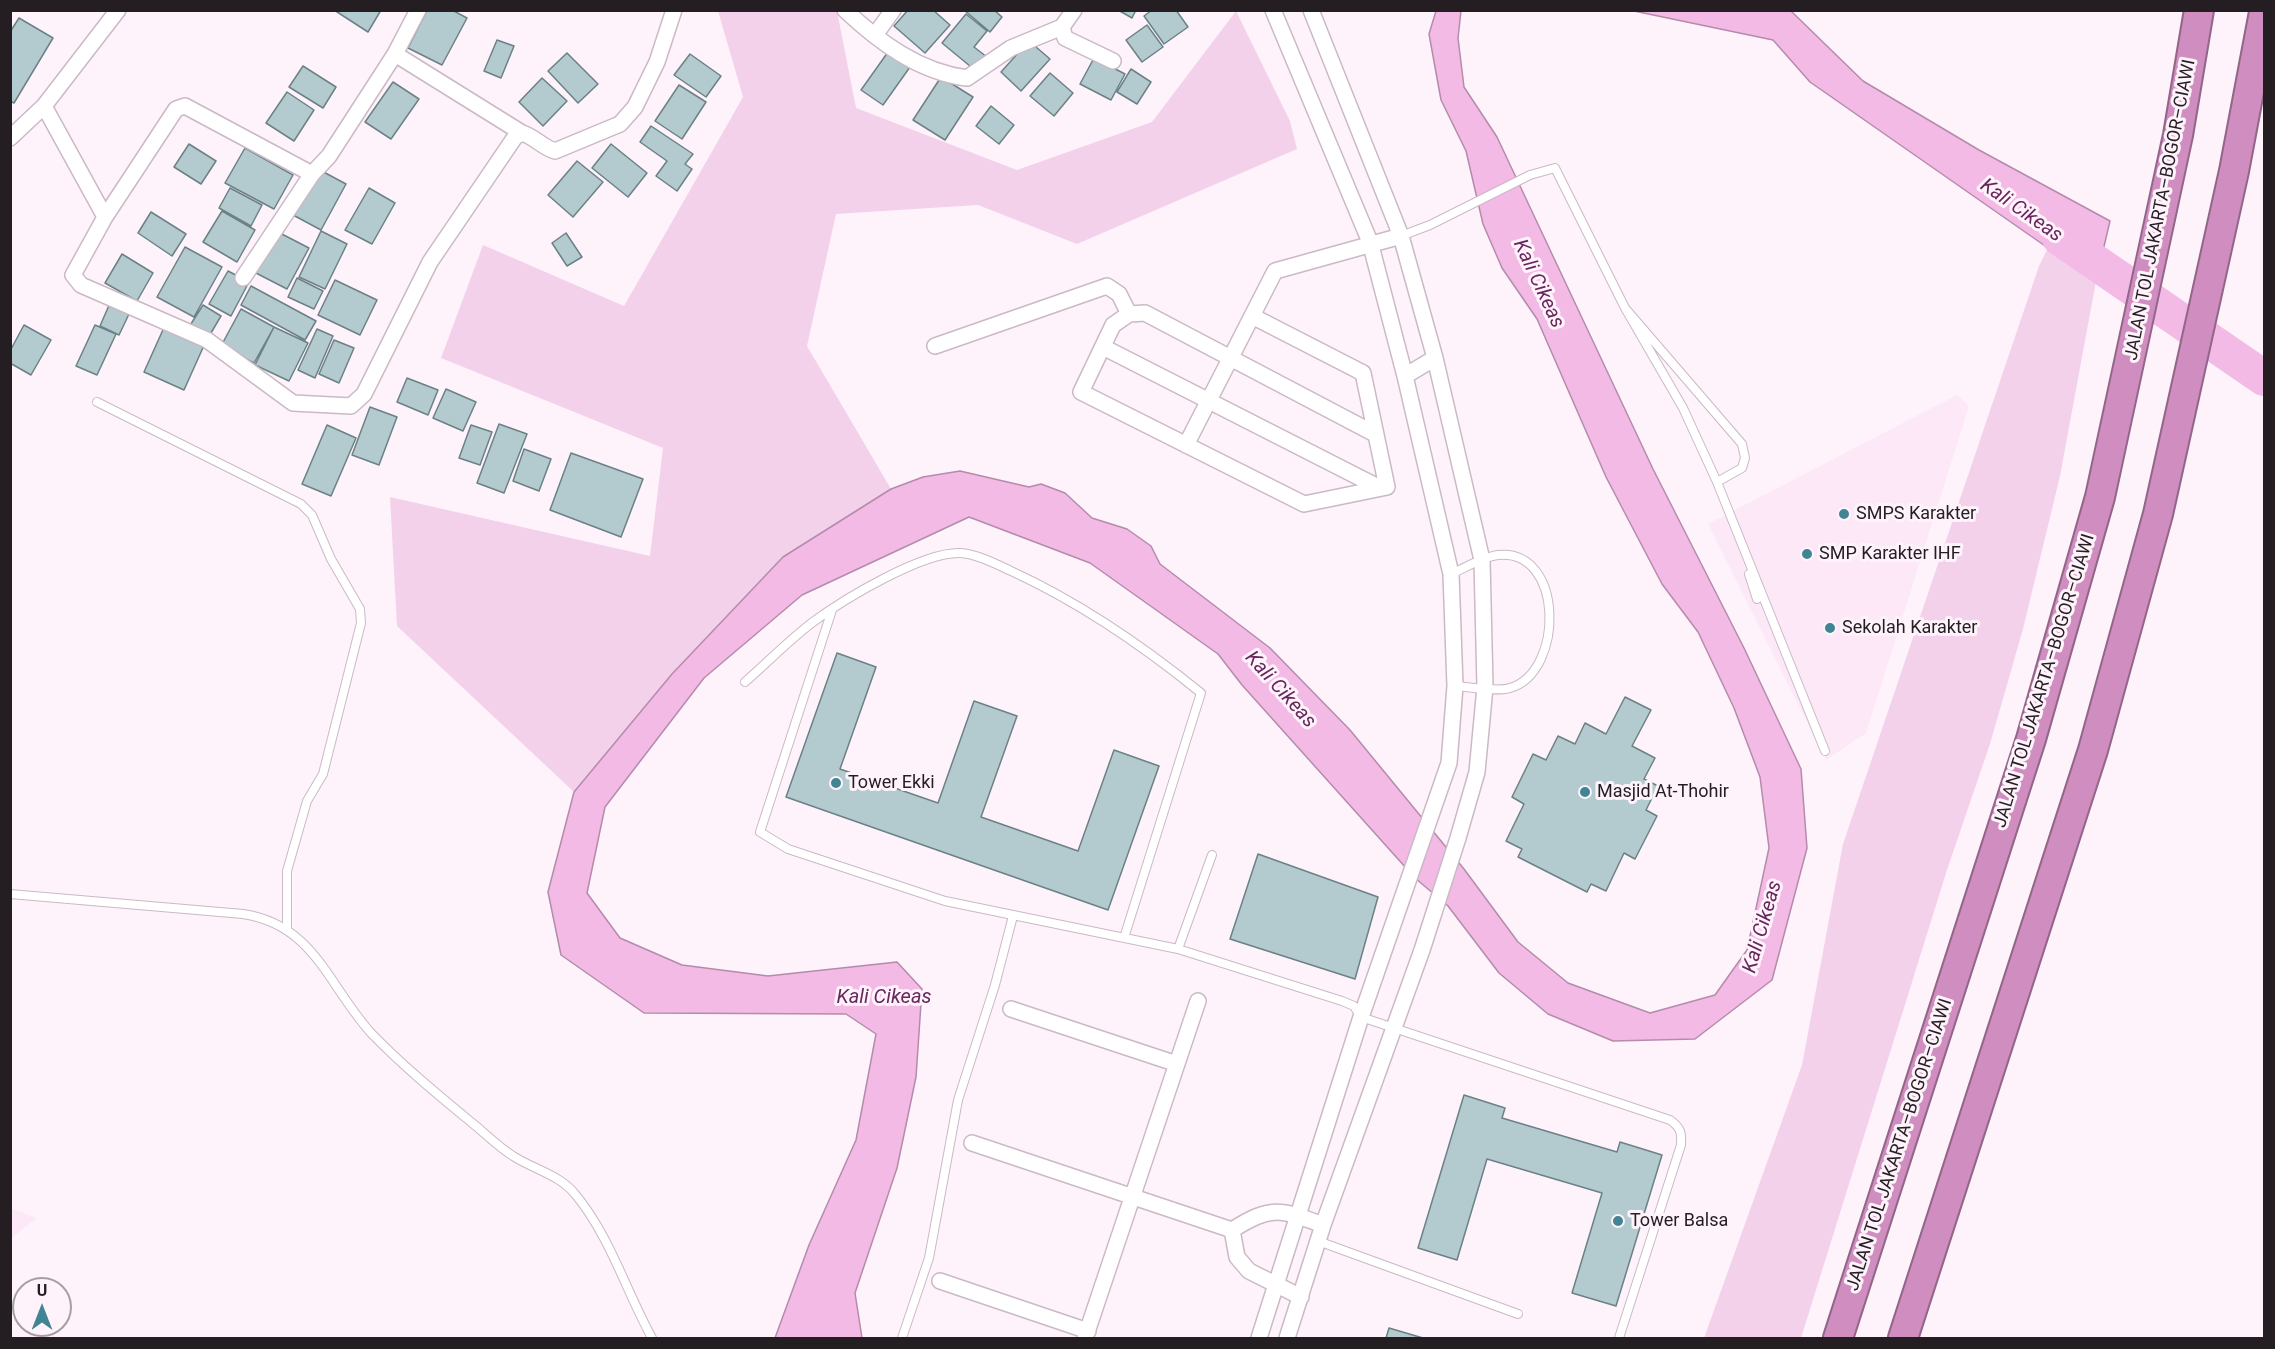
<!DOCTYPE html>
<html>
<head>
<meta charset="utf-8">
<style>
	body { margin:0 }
	#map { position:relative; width:2275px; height:1349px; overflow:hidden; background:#fef3fb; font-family:Roboto,sans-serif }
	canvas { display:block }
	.frame { position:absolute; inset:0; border:12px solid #241e23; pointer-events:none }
	.north { position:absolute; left:12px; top:1277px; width:60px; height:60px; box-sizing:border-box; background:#fef3fb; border:2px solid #a79ea5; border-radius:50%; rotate:0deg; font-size:16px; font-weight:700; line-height:24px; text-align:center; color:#241e23 }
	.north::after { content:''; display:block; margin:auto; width:21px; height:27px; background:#418494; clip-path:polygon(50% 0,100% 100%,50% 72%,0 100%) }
</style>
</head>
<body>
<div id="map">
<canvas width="2275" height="1349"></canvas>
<div class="frame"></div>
<div class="north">U</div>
</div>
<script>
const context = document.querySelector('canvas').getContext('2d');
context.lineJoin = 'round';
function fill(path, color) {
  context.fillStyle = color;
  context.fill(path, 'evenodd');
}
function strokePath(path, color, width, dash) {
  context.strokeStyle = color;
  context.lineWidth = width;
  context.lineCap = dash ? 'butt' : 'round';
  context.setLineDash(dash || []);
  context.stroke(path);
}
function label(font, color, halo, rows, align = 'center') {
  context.font = font + ' Roboto,sans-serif';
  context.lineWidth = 6;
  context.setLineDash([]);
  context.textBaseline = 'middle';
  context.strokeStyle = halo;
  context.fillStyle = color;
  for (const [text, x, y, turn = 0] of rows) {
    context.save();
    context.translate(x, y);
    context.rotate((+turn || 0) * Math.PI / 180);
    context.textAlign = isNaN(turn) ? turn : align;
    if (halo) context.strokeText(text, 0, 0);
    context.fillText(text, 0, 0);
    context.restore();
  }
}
fill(new Path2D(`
	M 1957,395 L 1969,406 L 1866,733 L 1826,760 L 1708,524 Z
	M 11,1208 L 37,1218 L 11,1238 L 10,1208 Z`), '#fce8f7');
fill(new Path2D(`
	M 718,11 L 837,11 L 856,108 L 1017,170 L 1152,122 L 1236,11 L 1290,121 L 1297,149 L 1077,244 L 978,205 L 836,214 L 807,346 L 891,489 L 783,557 L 672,674 L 574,792 L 397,626 L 390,497 L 650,556 L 663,448 L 441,358 L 483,245 L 624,306 L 743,97 Z
	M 2048,248 L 2097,276 L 2060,476 L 2023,629 L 1990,744 L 1947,870 L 1801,1338 L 1704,1338 L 1802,1065 L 1843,844 L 2039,266 Z`), '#f4d1eb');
const water = new Path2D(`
	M 1436,11 L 1461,11 L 1458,38 L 1464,87 L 1497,137 L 1653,469 L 1744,648 L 1801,769 L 1807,848 L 1772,980 L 1695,1039 L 1613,1041 L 1548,1014 L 1499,973 L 1448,906 L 1415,878 L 1242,685 L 1218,654 L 1090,563 L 969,517 L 802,595 L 704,678 L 605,807 L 587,893 L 620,938 L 682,965 L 768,976 L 897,962 L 922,989 L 916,1077 L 897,1168 L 855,1293 L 862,1338 L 775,1338 L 809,1245 L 856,1140 L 876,1034 L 846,1014 L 644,1013 L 561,955 L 548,892 L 574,792 L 672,674 L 783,557 L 891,489 L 923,477 L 960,471 L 1029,487 L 1041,484 L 1065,493 L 1092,518 L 1127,529 L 1151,546 L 1160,564 L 1270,648 L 1350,730 L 1464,869 L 1518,942 L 1568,983 L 1650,1013 L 1715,995 L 1747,950 L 1769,848 L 1760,777 L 1734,708 L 1698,632 L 1662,584 L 1606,477 L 1537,319 L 1502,268 L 1483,224 L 1466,151 L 1441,100 L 1429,34 Z
	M 1634,11 L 1791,11 L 1863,81 L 1979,150 L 2110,221 L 2097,276 L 2048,248 L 1810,82 L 1773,40 Z`);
fill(water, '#f2bae5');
strokePath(water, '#b48bab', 1.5);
strokePath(new Path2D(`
	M 2060,238 L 2264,378`), '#f2bae5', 36);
const building = new Path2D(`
	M 334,10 L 381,10 L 368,32 Z
	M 427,10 L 452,10 L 467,18 L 442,65 L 408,48 Z
	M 908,10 L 933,10 L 950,25 L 925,53 L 894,26 Z
	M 964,10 L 994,10 L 1002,17 L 990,32 Z
	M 1118,10 L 1136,10 L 1132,18 Z
	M 1152,10 L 1176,10 L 1188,27 L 1164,44 L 1144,16 Z
	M 966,14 L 987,31 L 974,47 L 987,57 L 976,71 L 942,43 Z
	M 19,18 L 53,38 L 14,103 L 10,101 L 10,32 Z
	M 1147,25 L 1163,47 L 1142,62 L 1126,40 Z
	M 497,40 L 514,46 L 501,78 L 484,71 Z
	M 1029,41 L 1050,59 L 1021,91 L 1001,72 Z
	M 888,52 L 910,67 L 883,105 L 861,90 Z
	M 567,53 L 598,84 L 578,103 L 548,71 Z
	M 690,54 L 721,76 L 706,97 L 674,75 Z
	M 1094,58 L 1125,74 L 1111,100 L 1080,84 Z
	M 303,66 L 336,87 L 323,108 L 289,87 Z
	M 1131,69 L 1151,82 L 1137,104 L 1117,92 Z
	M 1050,73 L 1073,93 L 1054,116 L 1030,96 Z
	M 941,77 L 973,97 L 945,140 L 913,120 Z
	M 542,78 L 567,101 L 543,126 L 519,102 Z
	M 393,82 L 419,99 L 391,139 L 365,122 Z
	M 679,85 L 706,102 L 682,139 L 655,121 Z
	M 287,92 L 314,110 L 294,141 L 266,123 Z
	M 991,106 L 1014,125 L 999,144 L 976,126 Z
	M 651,126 L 693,154 L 685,164 L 692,169 L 677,191 L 656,176 L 667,161 L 640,142 Z
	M 189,144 L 216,161 L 201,184 L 174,167 Z
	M 611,144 L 647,173 L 628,197 L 592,168 Z
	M 245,148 L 293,175 L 274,209 L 225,183 Z
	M 577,161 L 603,182 L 573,217 L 548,195 Z
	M 318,169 L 346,184 L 321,230 L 293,215 Z
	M 230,188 L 262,205 L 251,226 L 219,208 Z
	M 369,188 L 395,203 L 372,244 L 345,230 Z
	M 222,211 L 255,230 L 237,262 L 203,242 Z
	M 151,212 L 186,234 L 172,256 L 138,233 Z
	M 276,231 L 309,248 L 287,289 L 254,272 Z
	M 321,231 L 347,244 L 325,289 L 299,277 Z
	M 566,233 L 582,257 L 567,266 L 552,243 Z
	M 185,247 L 222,267 L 194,317 L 157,297 Z
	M 122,254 L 153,273 L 137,301 L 105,283 Z
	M 228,271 L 249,282 L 231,316 L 209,304 Z
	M 297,278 L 323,291 L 314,309 L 288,297 Z
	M 335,280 L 377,300 L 360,335 L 318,315 Z
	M 251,286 L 316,321 L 305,340 L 241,305 Z
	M 110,303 L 130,312 L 119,335 L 100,326 Z
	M 203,305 L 221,316 L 208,338 L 189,327 Z
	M 241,309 L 274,327 L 254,363 L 221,346 Z
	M 166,323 L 206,341 L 184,390 L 144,372 Z
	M 24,325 L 51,340 L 31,375 L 10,363 L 10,351 Z
	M 95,325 L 116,334 L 97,375 L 76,366 Z
	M 274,327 L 308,343 L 289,381 L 255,365 Z
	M 317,329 L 333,336 L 315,378 L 298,370 Z
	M 334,340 L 354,348 L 339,383 L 319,374 Z
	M 407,378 L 438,390 L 428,415 L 397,402 Z
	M 446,389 L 476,402 L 463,431 L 433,418 Z
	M 370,407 L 397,417 L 379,465 L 352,455 Z
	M 499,424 L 527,434 L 504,493 L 477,483 Z
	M 327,425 L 356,438 L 331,496 L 302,484 Z
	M 471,425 L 492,432 L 480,465 L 459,458 Z
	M 524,449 L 551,459 L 539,491 L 513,481 Z
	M 571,453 L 643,479 L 621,537 L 550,510 Z
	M 837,653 L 876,667 L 840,769 L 938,803 L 974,701 L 1017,716 L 981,817 L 1078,851 L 1114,750 L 1159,766 L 1108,910 L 786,797 Z
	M 1625,697 L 1651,710 L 1632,746 L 1655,758 L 1644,779 L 1658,786 L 1646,810 L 1657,816 L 1635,859 L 1624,853 L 1606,891 L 1591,884 L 1587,892 L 1518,857 L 1522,849 L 1506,841 L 1524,804 L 1512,797 L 1533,754 L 1546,760 L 1558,736 L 1575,744 L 1585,723 L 1606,734 Z
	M 1258,854 L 1378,897 L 1355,979 L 1230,939 Z
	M 1464,1095 L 1505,1108 L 1502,1118 L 1617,1152 L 1620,1142 L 1662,1155 L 1616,1306 L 1572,1293 L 1602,1193 L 1487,1159 L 1457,1260 L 1418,1248 Z
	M 1389,1328 L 1423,1338 L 1386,1338 Z`);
fill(building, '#b3cacf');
strokePath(building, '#6b8186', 1.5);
const lane = new Path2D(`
	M 1401,236 L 1430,225 L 1530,175 L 1555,168 L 1625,308 L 1742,444 L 1745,458 L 1742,468 L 1717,482 L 1683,408 L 1625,308
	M 97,402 L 301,504 L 312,515 L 331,559 L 360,609 L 361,623 L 323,774 L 307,801 L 287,871 L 287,928
	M 1717,482 L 1825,751
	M 1451,574 C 1465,568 1482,557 1498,555 C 1564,548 1565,672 1510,688 C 1498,692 1469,687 1455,686
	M 1749,574 L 1757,599
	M 832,610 L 760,832 L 788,849 L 945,901 L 1178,949 L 1342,1001 L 1354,1006 L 1361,1017 L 1670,1120 C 1680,1127 1682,1132 1681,1145 L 1619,1338
	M 745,682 C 768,662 789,640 813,622 C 844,599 922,552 960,553 C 977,554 996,564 1011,571 C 1081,603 1142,645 1201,693 L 1124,938
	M 10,894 L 243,914 C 315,925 328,986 372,1034 C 402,1065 437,1094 471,1122 C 485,1133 498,1147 513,1156 C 533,1169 560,1175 575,1194 C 610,1236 626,1291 652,1338
	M 1178,949 L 1212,855
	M 1318,1241 L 1518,1314
	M 902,1338 L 929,1258 L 958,1100 L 995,985 L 1013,916`);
const street = new Path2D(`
	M 845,10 C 879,42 919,72 967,78 L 1011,48 L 1062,27
	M 1074,10 L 1062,27 L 1065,38 L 1113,61
	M 875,35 L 893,10
	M 395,54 L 522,133
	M 44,106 L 105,217 L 73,275 L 81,285 L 207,340 L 293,403 L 351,406 L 364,394 L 430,262 L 515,137 L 522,133 C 535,137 542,147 555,151 L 620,124 L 635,107 L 657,62 L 674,10
	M 10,138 L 44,106 L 118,10
	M 105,217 L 176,109 L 185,106 L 312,174 L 329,156 L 395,54 L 418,10
	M 243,278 L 312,174
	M 1252,316 L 1363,373 L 1387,487 L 1304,504 L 1081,392 L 1113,325 L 1129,314 L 1145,313 L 1375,434
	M 935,346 L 1107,286 L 1119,294 L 1129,314
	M 1103,347 L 1380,488
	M 1405,376 L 1435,358
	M 1186,445 L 1275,271 L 1401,236
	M 1011,1009 L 1177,1064
	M 972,1143 L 1232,1230
	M 1232,1230 L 1237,1257 L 1249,1271 L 1301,1297
	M 1232,1230 C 1272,1205 1280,1209 1323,1225
	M 940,1281 L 1088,1331
	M 1085,1338 L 1198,1001
	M 1259,1338 L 1361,1017 L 1449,763 L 1455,686 L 1451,574 L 1405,376 L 1370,242 L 1273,10
	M 1287,1338 L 1323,1225 L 1422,950 L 1458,838 L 1477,772 L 1485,687 L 1482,560 L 1435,358 L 1401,236 L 1311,10`);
const highway = new Path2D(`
	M 1838,1338 L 2031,739 L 2100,497 L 2178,135 L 2199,10
	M 1903,1338 L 2093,750 L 2158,514 L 2234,171 L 2264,12`);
strokePath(lane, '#cab9c6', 10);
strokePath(street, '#cab9c6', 18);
strokePath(highway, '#936689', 32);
strokePath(lane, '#fff', 8);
strokePath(street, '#fff', 15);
strokePath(highway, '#cf8dc0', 28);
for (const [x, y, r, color] of [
	[1844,514,6,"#418494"],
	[1807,554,6,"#418494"],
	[1830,628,6,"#418494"],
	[836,783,6,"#418494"],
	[1585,792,6,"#418494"],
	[1618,1221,6,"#418494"]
]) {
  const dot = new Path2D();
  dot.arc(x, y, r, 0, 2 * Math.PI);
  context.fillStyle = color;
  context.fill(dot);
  strokePath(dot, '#fef3fb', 2);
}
label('18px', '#241e23', '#fef3fb', [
	["JALAN TOL JAKARTA–BOGOR–CIAWI",2161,210,-79],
	["JALAN TOL JAKARTA–BOGOR–CIAWI",2045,681,-73],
	["JALAN TOL JAKARTA–BOGOR–CIAWI",1900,1145,-72]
]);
label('18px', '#241e23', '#fef3fb', [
	["SMPS Karakter",1856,514],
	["SMP Karakter IHF",1819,554],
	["Sekolah Karakter",1842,628],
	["Tower Ekki",848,783],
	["Masjid At-Thohir",1597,792],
	["Tower Balsa",1630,1221]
], 'left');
label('italic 20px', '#67275c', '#fef3fb', [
	["Kali Cikeas",2021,211,35],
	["Kali Cikeas",1538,284,65],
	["Kali Cikeas",1280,690,48],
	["Kali Cikeas",1763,927,-74],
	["Kali Cikeas",884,998]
]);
</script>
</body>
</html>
